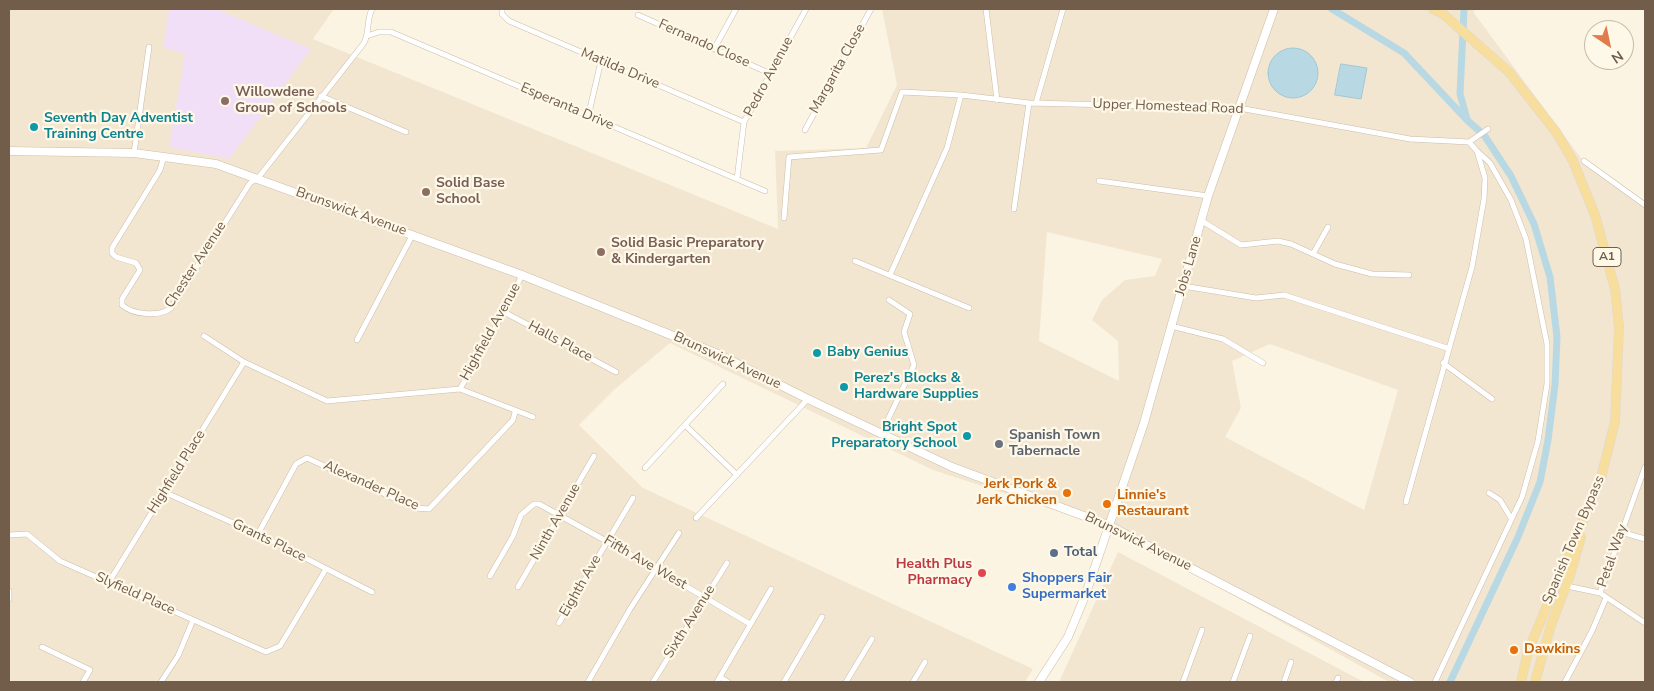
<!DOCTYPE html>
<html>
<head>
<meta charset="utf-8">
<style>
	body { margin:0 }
	#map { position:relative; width:1654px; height:691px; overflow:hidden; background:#fbf4e2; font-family:"Nunito Sans",sans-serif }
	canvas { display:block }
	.frame { position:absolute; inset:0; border:10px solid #725c4a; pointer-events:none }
	.north { position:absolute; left:1584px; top:20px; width:50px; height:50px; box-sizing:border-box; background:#fef8e8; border:1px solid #c6baa9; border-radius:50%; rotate:146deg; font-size:14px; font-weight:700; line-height:20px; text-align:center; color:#725c4a }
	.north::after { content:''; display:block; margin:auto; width:18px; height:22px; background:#e27b4b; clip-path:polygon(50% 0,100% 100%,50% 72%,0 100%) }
</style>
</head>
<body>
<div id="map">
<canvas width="1654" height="691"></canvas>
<div class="frame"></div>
<div class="north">N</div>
</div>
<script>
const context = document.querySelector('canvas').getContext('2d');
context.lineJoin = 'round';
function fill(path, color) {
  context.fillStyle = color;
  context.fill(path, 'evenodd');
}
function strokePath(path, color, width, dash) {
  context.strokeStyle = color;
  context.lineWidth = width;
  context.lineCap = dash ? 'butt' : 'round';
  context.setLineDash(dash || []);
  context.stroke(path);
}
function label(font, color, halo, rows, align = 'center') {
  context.font = font + ' "Nunito Sans",sans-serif';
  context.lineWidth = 4.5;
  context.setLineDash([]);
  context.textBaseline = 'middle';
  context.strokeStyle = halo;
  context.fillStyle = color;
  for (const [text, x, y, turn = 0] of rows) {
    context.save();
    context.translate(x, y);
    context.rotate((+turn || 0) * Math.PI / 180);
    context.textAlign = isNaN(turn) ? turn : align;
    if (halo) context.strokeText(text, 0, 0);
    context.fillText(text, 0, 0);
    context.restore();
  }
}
fill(new Path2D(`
	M 9,9 L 334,9 L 313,39 L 778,229 L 775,151 L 866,148 L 897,85 L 882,9 L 1475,9 L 1474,13 L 1586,165 L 1645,206 L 1645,682 L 1389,682 L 1116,530 L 933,470 L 670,343 L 615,389 L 579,425 L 643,488 L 1033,669 L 1025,682 L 9,682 ZM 1047,232 L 1162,259 L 1155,276 L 1125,280 L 1102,300 L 1092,320 L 1118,341 L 1119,381 L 1039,341 ZM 1270,344 L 1398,390 L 1364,510 L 1225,437 L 1241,408 L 1232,361 Z
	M 1118,552 L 1364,682 L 1059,682 Z`), '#f3e6d1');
fill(new Path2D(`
	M 169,9 L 216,9 L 311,49 L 229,159 L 169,147 L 185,54 L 163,47 Z`), '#f1dff7');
const water = new Path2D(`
	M1268 73a25 25 0 1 1 50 0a25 25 0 1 1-50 0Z
	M 1341,64 L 1367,68 L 1361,99 L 1335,95 Z`);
fill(water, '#b8d9e4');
strokePath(water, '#9ec8d5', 1);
strokePath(new Path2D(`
	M 1332,9 L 1404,53 L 1468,121 L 1484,135 L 1511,176 L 1534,224 L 1550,277 L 1557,337 L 1555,385 L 1548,440 L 1540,482 L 1518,537 L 1450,682
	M 1464,9 L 1460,94 L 1467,119`), '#b8d9e4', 7);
const street = new Path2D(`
	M 502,9 L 502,14 L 509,21 L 744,122
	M 986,9 L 997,100
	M 638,15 L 769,73
	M 367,36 L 379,32 L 391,32 L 765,191
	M 714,49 L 736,9
	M 321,96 L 406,132
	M 1036,103 L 1063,9
	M 588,117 L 601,61
	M 805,130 L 871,9
	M 134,153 L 149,47
	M 164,156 L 160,170 L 112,248 L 112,253 L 116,257 L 136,263 L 140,270 L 122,299 L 122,305 C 133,315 160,317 171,308 L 250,183 L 258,178 L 364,43 C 370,31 366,21 372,9
	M 1584,161 L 1645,205
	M 737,179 L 744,122 L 806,9
	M 1099,181 L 1208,196
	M 1014,209 L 1029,103
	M 784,218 L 789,157 L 881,150 L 902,92 L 961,95 L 1029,103 L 1239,108 L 1410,139 L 1469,142 L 1488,129
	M 1202,221 L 1241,245 L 1278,241 L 1291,244 L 1335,264 L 1372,274 L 1409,275
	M 1313,254 L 1328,227
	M 855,261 L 969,308
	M 890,275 L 947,148 L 961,95
	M 1183,286 L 1256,298 L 1284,295 L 1447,348
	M 504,312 L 616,372
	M 1171,326 L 1223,339 L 1263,363
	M 204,336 L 244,362 L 327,401 L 460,389 L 533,417
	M 357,340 L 413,234
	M 1443,363 L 1492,399
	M 460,389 L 504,312 L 522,275
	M 685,425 L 737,475
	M 881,434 L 914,365 L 904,332 L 910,314 L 889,300
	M 645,468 L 723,384
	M 164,492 L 258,534 L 372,592
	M 1489,493 L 1500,500 L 1511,518
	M 1406,502 L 1472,267 L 1484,199 L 1485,178 L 1477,151 L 1469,142
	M 696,518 L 808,399
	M 1621,532 L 1645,539
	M 258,534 L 296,464 L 307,458 L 415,508 L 429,509 L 513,420 L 515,412
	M 9,535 L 27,534 L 60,561 L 266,652 L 280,646 L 326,569
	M 490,576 L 513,536 L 521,515 L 534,504 L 539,504 L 655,568 L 750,624
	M 109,582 L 244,362
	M 1567,586 L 1600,593 L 1645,623
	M 518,587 L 594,456
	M 9,591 L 9,599
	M 1600,593 L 1645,467
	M 559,623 L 633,498
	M 42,647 L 90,670 L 83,682
	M 720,677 L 728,682
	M 161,682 L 178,656 L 193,620
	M 588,682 L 630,609 L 679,533
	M 653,682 L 727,563
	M 717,682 L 771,589
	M 784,682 L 822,617
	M 846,682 L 872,639
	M 913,682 L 925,662
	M 1183,682 L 1202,630
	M 1233,682 L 1250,636
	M 1284,682 L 1291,662
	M 1336,682 L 1338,678
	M 1435,682 L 1522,497 L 1538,441 L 1547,384 L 1547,344 L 1526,239 L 1511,200 L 1490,163 L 1477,151
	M 1565,682 L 1592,631 L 1606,598`);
const secondary = new Path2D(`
	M 9,151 L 134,153 L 216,164 L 522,275 L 718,354 L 808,399 L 952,467 L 1108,525 L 1410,682
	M 1039,682 L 1068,637 L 1085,596 L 1144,423 L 1208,196 L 1274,9`);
const primary = new Path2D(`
	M 1433,9 L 1443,14 L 1509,72 L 1556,132 L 1573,161 L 1595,215 L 1615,289 L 1619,327 L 1615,422 L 1601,478 L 1528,651 L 1521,682
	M 1535,682 L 1551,625 L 1569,578 L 1581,537`);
strokePath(street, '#ccbcaa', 6);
strokePath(secondary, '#cfbda8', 9);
strokePath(primary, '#ddd8d4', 10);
strokePath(street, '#fff', 5);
strokePath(secondary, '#fff', 8);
strokePath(primary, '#f8de9d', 9);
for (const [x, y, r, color] of [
	[225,101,5,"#8d6e63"],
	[34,127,5,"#0f9aa8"],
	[426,192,5,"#8d6e63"],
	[601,252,5,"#8d6e63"],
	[817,353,5,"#0f9aa8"],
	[844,387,5,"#0f9aa8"],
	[967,436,5,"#0f9aa8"],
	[999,444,5,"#6b7280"],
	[1067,493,5,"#e8710a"],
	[1107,504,5,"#e8710a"],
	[1054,553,5,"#5c6f8a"],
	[982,573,5,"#e0444e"],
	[1012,587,5,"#3f7fe0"],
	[1514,650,5,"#e8710a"]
]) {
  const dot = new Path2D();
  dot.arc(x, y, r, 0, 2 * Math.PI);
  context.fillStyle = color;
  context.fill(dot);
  strokePath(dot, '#fef8e8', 2);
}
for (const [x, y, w] of [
	[1607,257,28]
]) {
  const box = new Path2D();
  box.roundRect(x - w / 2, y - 9.5, w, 19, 4);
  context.fillStyle = '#fef8e8';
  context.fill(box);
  strokePath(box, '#725c4a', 1);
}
label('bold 12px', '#725c4a', null, [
	["A1",1607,257]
]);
label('14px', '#725c4a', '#fef8e8', [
	["Fernando Close",704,44,24],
	["Matilda Drive",620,69,23],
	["Margarita Close",838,69,-61],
	["Pedro Avenue",769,77,-62],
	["Esperanta Drive",567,107,23],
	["Upper Homestead Road",1168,107,2],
	["Brunswick Avenue",351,212,20],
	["Chester Avenue",196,265,-57],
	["Jobs Lane",1189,266,-74],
	["Highfield Avenue",491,332,-61],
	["Halls Place",560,342,28],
	["Brunswick Avenue",727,361,25],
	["Highfield Place",177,472,-58],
	["Alexander Place",371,486,24],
	["Ninth Avenue",556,522,-60],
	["Spanish Town Bypass",1574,540,-67],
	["Grants Place",269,541,26],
	["Brunswick Avenue",1138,542,26],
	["Petal Way",1613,556,-71],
	["Fifth Ave West",645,563,30],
	["Eighth Ave",581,586,-60],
	["Slyfield Place",135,594,24],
	["Sixth Avenue",690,622,-58]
]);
label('bold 14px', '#785e54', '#fef8e8', [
	["Willowdene",235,93],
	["Group of Schools",235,109],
	["Solid Base",436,184],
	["School",436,200],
	["Solid Basic Preparatory",611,244],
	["& Kindergarten",611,260]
], 'left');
label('bold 14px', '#0d838f', '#fef8e8', [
	["Seventh Day Adventist",44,119],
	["Training Centre",44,135],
	["Baby Genius",827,353],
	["Perez's Blocks &",854,379],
	["Hardware Supplies",854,395],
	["Bright Spot",957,428,"right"],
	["Preparatory School",957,444,"right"]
], 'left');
label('bold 14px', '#5b616d', '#fef8e8', [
	["Spanish Town",1009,436],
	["Tabernacle",1009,452]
], 'left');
label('bold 14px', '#c56008', '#fef8e8', [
	["Jerk Pork &",1057,485,"right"],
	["Jerk Chicken",1057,501,"right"],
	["Linnie's",1117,496],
	["Restaurant",1117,512],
	["Dawkins",1524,650]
], 'left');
label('bold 14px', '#4e5e75', '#fef8e8', [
	["Total",1064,553]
], 'left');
label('bold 14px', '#be3a42', '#fef8e8', [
	["Health Plus",972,565],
	["Pharmacy",972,581]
], 'right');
label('bold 14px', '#366cbe', '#fef8e8', [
	["Shoppers Fair",1022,579],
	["Supermarket",1022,595]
], 'left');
</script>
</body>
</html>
